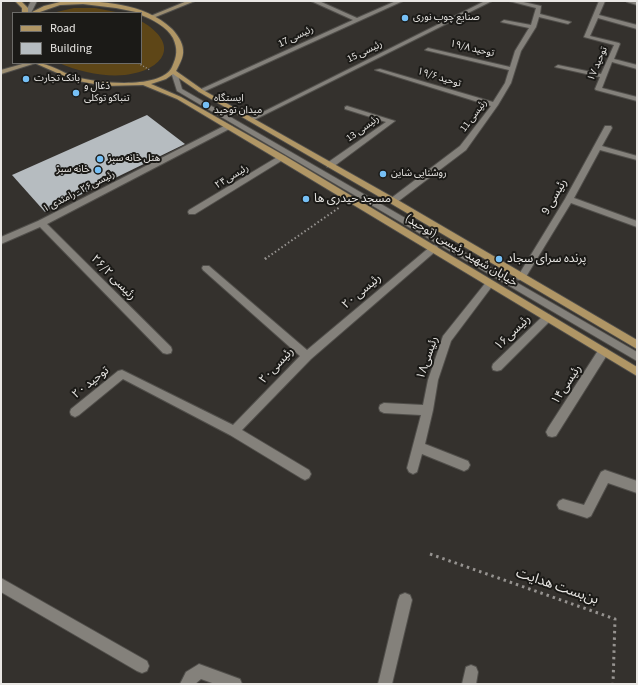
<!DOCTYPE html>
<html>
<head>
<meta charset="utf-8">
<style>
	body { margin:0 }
	#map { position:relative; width:638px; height:685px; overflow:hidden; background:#34312d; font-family:"Source Sans 3",sans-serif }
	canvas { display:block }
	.frame { position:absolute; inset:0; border:2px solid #e9e7e4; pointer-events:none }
	.legend { position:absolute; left:12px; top:12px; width:130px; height:52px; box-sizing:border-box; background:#1b1a17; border:1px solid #6d6c69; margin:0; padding:5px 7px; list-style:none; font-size:12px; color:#e9e7e4 }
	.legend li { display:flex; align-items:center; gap:8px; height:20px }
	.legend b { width:20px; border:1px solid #6d6c69 }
</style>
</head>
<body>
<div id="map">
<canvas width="638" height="685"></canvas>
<div class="frame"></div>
<ul class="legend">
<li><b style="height:5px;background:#b09665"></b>Road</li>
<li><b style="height:11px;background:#b6bcc0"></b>Building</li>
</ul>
</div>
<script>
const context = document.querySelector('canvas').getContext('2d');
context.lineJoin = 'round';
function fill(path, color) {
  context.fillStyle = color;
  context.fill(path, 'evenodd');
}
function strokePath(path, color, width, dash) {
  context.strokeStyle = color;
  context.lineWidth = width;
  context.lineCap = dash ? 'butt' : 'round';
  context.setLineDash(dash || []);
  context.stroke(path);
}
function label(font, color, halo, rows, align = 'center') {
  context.font = font + ' "Source Sans 3","Noto Sans Arabic",sans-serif';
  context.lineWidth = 4;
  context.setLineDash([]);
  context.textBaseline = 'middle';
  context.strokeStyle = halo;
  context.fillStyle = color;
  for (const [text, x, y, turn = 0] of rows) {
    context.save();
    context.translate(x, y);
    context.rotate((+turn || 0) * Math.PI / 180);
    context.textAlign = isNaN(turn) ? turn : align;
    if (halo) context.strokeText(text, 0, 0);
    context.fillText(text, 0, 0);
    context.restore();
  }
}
fill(new Path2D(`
	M 74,8 L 95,8 L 121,13 L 52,13 Z
	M 141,21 C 181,44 165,70 125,75 C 103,77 80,72 59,63 L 141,63 Z`), '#5e4617');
fill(new Path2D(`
	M 147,115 L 185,144 L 45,212 L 12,175 Z`), '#b6bcc0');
const lane = new Path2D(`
	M 31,1 L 37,1 L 31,13 L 25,13 Z
	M 174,70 L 177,72 L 182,89 L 637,352 L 637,361 L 177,91 L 171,72 Z`);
const street = new Path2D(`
	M 311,1 L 319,1 L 357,18 L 396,1 L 403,1 L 203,92 L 199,92 L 199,90 L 353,20 Z
	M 485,1 L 492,1 L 252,121 L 247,120 Z
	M 509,1 L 519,1 L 541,6 L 540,14 L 571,22 L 568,24 L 539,17 L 536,27 L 521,51 L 511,83 L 498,105 L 466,150 L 396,203 L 390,203 L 390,199 L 460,146 L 491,106 L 375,70 L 380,69 L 493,102 L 505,83 L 509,70 L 425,50 L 428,48 L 510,67 L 515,51 L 529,28 L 501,22 L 504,20 L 531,25 L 536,8 Z
	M 599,1 L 605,1 L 599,15 L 637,25 L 637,29 L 598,18 L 590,36 L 619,43 L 620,44 L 614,59 L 637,65 L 637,69 L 612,62 L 602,88 L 637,97 L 637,101 L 596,90 L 595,89 L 600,77 L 555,67 L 558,65 L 601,74 L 614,45 L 584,37 Z
	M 626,1 L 637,1 L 637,5 L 627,2 Z
	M 347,106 L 395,121 L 333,167 L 327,167 L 327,163 L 386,122 L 345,109 L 345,107 Z
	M 226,125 L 229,125 L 233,127 L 47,224 L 171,347 L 172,350 L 171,353 L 167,354 L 163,353 L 40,227 L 1,244 L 1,237 L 38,221 Z
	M 605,126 L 611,126 L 612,128 L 602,146 L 637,156 L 637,160 L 600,150 L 574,198 L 637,221 L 637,227 L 571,203 L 524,280 L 518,280 L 516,278 L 518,276 L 565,199 Z
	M 279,156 L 285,156 L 286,158 L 195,214 L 189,214 L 188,212 L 189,210 Z
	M 434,245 L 437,246 L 438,248 L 437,250 L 311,359 L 242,430 L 309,470 L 311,474 L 309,478 L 305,480 L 301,478 L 230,435 L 123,379 L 79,415 L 75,417 L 71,415 L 70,412 L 71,409 L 118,371 L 122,370 L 233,425 L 300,356 L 203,270 L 202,268 L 203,266 L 209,266 L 307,350 L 431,246 Z
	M 490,280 L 495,283 L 493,285 L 451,341 L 438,380 L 433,410 L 425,444 L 468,461 L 470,465 L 468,469 L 464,471 L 422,454 L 417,472 L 413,474 L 409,472 L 407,468 L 421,415 L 384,413 L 380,411 L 379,408 L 380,405 L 384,403 L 423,405 L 428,380 L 443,336 L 487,281 Z
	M 547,314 L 550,315 L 552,318 L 550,321 L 501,370 L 497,371 L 493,370 L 492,367 L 493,364 L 544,315 Z
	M 603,348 L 607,349 L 608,352 L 607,355 L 556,436 L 552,437 L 548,436 L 546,432 L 548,428 L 599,349 Z
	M 605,470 L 637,481 L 637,493 L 608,483 L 591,516 L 587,518 L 559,509 L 557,505 L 559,501 L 563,499 L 584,505 L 601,472 Z
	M 1,578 L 147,661 L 149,666 L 147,671 L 142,673 L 137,671 L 1,592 Z
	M 405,593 L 410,595 L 412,600 L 392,684 L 378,684 L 398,600 L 400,595 Z
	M 199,664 L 240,679 L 242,684 L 215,684 L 201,679 L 195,684 L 180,684 L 186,672 Z
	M 471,665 L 476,667 L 478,672 L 476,684 L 462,684 L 466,667 Z`);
const secondary = new Path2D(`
	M 187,1 L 195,1 L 153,18 L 148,17 Z
	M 26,63 L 36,63 L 1,74 L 1,70 Z`);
const primary = new Path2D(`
	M 15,1 L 21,1 L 28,8 L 28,13 L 22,13 L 22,8 Z
	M 64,1 C 100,1 144,2 172,29 C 177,34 183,43 183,50 C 184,57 179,65 176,71 L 203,90 L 396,199 L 637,340 L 637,349 L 390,203 L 199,92 L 173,74 L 166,79 L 151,84 L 181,97 L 285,156 L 637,367 L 637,376 L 279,160 L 177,99 L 143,85 L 105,86 L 73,80 L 37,64 L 36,63 C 50,63 62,73 76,77 C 96,83 161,90 172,67 C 177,56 178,49 173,38 C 167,27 152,19 141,15 L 141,13 L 116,8 L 83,4 L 60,5 L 37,13 L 30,13 L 44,6 Z`);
strokePath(lane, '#514f4b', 2);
strokePath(street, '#514f4b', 2);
strokePath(secondary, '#514f4b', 2);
strokePath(primary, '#514f4b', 2);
strokePath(new Path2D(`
	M 138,63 L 150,70`), '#969390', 1.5, [1, 2]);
strokePath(new Path2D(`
	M 265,259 L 340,207`), '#969390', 2, [1.5, 2.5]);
strokePath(new Path2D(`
	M 265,259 L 266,258`), '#969390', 2.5, [2, 3]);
strokePath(new Path2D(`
	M 430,554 L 615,619 L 613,684`), '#969390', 3, [2.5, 4]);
fill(lane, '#84817b');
fill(street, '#84817b');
fill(secondary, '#9a8c70');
fill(primary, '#b09665');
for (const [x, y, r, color] of [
	[405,18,4,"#76c0f6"],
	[26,79,4,"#76c0f6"],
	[76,93,4,"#76c0f6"],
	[206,105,4,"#76c0f6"],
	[100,159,4,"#76c0f6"],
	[98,170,4,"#76c0f6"],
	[383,174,4,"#76c0f6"],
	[306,199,4,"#76c0f6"],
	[499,259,4,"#76c0f6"]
]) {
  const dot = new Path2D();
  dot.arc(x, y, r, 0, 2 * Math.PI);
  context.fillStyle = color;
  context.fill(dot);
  strokePath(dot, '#1b1a17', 1.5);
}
label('10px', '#e9e7e4', '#1b1a17', [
	["صنایع چوب نوری",413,18],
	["بانک تجارت",34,79],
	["ذغال و",84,87],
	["تنباکو توکلی",84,99],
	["ایستگاه",214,99],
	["میدان توحید",214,111],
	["هتل خانه سبز",108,159],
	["خانه سبز",90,170,"right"],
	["روشنایی شاین",391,174]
], 'left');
label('10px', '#e9e7e4', '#1b1a17', [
	["رئیسی 17",296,37,-25],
	["توحید ۱۹/۸",472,49,13],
	["رئیسی 15",365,52,-26],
	["توحید ۱۷",598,64,-67],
	["توحید ۱۹/۶",439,78,17],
	["رئیسی 11",474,116,-53],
	["رئیسی 13",363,129,-36],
	["رئیسی۲۴",232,177,-31],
	["رئیسی۲۶ - رامندی ۱",79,192,-27]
]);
label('12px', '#e9e7e4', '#1b1a17', [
	["رئیسی 9",555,197,-60],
	["خیابان شهید رئیسی (توحید)",461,251,31],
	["رئیسی ۲۶/۲",113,278,45],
	["رئیسی ۲۰",362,292,-40],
	["رئیسی۱۶",513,333,-44],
	["رئیسی۱۸",428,358,-71],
	["رئیسی۲۰",277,366,-47],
	["توحید ۲۰",91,383,-39],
	["رئیسی۱۴",567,385,-57]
]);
label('12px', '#e9e7e4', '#1b1a17', [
	["مسجد حیدری ها",314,199],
	["پرنده سرای سجاد",507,259]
], 'left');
label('14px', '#e9e7e4', '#1b1a17', [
	["بن‌بست هدایت",557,587,19]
]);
</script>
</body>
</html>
